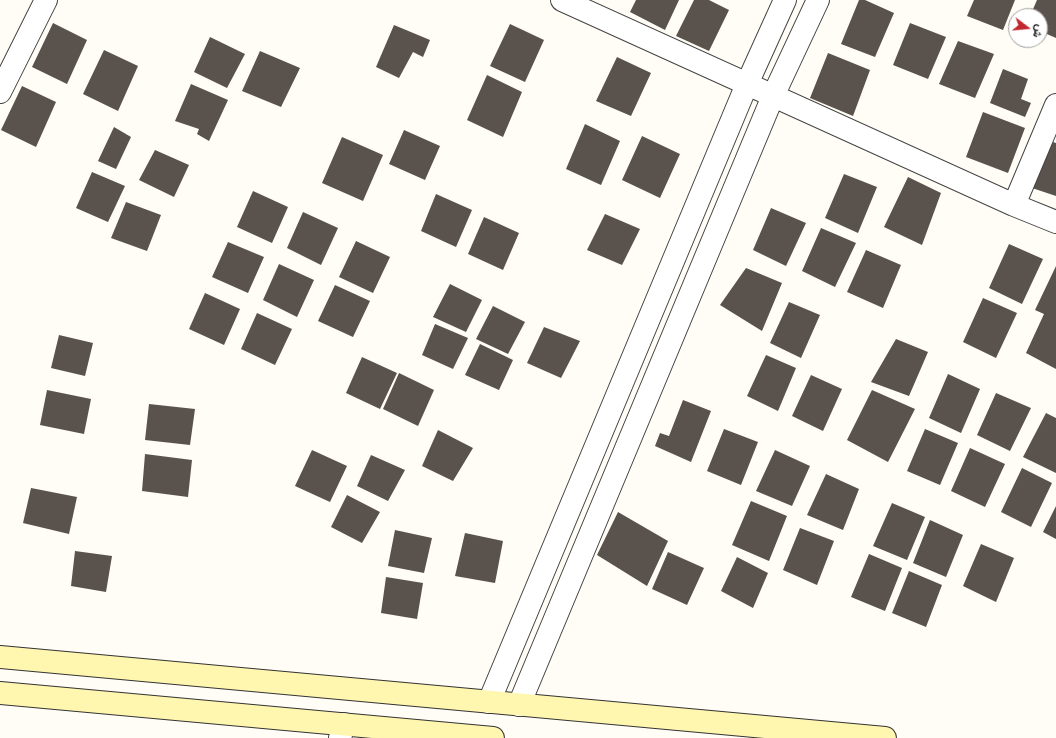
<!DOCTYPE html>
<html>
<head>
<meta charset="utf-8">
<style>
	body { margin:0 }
	#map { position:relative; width:1056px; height:738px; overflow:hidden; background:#fffdf5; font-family:"Times New Roman",Vazirmatn,serif }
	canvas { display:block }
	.north { position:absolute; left:1008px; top:8px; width:40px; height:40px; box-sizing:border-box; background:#fff; border:1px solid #a0a0a0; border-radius:50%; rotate:106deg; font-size:11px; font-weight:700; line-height:16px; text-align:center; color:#111 }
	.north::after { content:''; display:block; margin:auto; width:14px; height:18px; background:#c4262e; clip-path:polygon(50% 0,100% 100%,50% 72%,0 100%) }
</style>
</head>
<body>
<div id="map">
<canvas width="1056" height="738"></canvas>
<div class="north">ش</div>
</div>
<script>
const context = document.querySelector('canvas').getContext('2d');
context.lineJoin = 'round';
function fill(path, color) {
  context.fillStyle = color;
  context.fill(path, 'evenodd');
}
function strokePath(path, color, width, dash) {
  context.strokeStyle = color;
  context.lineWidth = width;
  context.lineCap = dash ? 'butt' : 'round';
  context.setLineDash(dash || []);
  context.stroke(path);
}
fill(new Path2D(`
	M 636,0 L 679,0 L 665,30 L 630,12 Z
	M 694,0 L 709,0 L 729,10 L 709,51 L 676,36 Z
	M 859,0 L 865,0 L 894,13 L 875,57 L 841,44 Z
	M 974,0 L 1015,0 L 1003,30 L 967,16 Z
	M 1037,0 L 1056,0 L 1056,38 L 1040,31 L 1040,16 L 1030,16 Z
	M 53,23 L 87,40 L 67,84 L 32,67 Z
	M 910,23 L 946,37 L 928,79 L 893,65 Z
	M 510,24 L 544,40 L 525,82 L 490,66 Z
	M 394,25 L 430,40 L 423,57 L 413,52 L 399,78 L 376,67 Z
	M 210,37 L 245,54 L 227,88 L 194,72 Z
	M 958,41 L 994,54 L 975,98 L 939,84 Z
	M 104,50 L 138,66 L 118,111 L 83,94 Z
	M 260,51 L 300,68 L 281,107 L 242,91 Z
	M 828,53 L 870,70 L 853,116 L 810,98 Z
	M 617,57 L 651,73 L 631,116 L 596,101 Z
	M 1003,69 L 1028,79 L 1021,99 L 1031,103 L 1025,117 L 990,103 Z
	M 487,75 L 522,92 L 503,137 L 467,120 Z
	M 191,84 L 228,100 L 209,141 L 197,134 L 199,129 L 175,121 Z
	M 22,86 L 56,102 L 36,147 L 1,130 Z
	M 983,112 L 1025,128 L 1008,173 L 966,157 Z
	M 585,124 L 620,141 L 601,185 L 566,169 Z
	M 114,127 L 131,137 L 116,169 L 98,161 Z
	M 404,130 L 440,146 L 425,180 L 389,164 Z
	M 642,136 L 680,154 L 660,198 L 622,180 Z
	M 342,137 L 383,155 L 363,201 L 322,183 Z
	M 1050,141 L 1056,143 L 1056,196 L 1032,188 Z
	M 155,150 L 189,165 L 174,197 L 139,180 Z
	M 92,172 L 125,186 L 108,222 L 76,208 Z
	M 844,174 L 877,187 L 858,233 L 825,218 Z
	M 908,177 L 941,193 L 922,245 L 884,227 Z
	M 253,191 L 288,207 L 272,243 L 237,227 Z
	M 436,194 L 472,210 L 456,247 L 421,231 Z
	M 126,202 L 161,215 L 147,251 L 111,238 Z
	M 771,208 L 806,223 L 786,266 L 753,250 Z
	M 303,212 L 338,228 L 321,265 L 287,248 Z
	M 605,214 L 640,229 L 622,265 L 587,250 Z
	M 484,217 L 519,233 L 503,270 L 468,254 Z
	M 821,228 L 856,243 L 835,287 L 802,271 Z
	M 356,241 L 390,257 L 373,293 L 339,277 Z
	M 228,242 L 264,257 L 248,293 L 212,277 Z
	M 1009,244 L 1043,259 L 1022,304 L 989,288 Z
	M 866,250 L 901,265 L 883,308 L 847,292 Z
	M 279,264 L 314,280 L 297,317 L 263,300 Z
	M 1056,266 L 1056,369 L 1026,353 L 1044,314 L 1035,310 Z
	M 746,268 L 782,283 L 762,331 L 720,305 Z
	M 450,284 L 482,300 L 466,332 L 433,317 Z
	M 335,285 L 370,301 L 353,337 L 318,321 Z
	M 205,293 L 240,309 L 224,345 L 189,329 Z
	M 983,298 L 1017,313 L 996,358 L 963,342 Z
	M 789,302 L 820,315 L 801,358 L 770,343 Z
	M 493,306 L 525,322 L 508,354 L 476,339 Z
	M 257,313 L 292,329 L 275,365 L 241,349 Z
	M 435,324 L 468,338 L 453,369 L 422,355 Z
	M 544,327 L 580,341 L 561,378 L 527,363 Z
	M 59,335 L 93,343 L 85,376 L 51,368 Z
	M 896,339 L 928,352 L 909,396 L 871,382 Z
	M 480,344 L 513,360 L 499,390 L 465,375 Z
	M 766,355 L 796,368 L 778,411 L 747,396 Z
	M 362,357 L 397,373 L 380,409 L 346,393 Z
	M 399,373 L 434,390 L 418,426 L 383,409 Z
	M 948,374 L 980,389 L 961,433 L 929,418 Z
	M 811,375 L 842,389 L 823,431 L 792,416 Z
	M 47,390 L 91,399 L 84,434 L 40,425 Z
	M 872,390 L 915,409 L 888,462 L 847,440 Z
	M 996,393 L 1031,408 L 1010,451 L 977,435 Z
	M 683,400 L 711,411 L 691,462 L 655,446 L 660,433 L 669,436 Z
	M 149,404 L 195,409 L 190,445 L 145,440 Z
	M 1046,413 L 1056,418 L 1056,473 L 1023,457 Z
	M 724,429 L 758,442 L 741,485 L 707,471 Z
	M 925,429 L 958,443 L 940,485 L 907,471 Z
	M 438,430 L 473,448 L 453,481 L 422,466 Z
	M 970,448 L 1005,464 L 985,507 L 951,491 Z
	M 312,450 L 347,466 L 330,502 L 295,486 Z
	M 775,450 L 810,466 L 792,506 L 756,491 Z
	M 145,454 L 192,460 L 188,497 L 142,491 Z
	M 371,455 L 405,470 L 388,501 L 357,486 Z
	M 1022,468 L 1052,483 L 1031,527 L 1001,512 Z
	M 826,474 L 859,489 L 843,530 L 807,515 Z
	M 31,488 L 77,497 L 69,534 L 23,523 Z
	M 347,495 L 380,512 L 362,543 L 331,527 Z
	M 751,501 L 787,516 L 769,561 L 732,545 Z
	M 892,503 L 925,517 L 907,560 L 873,546 Z
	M 1056,506 L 1056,539 L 1043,532 Z
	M 618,512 L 668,541 L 647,586 L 597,555 Z
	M 930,520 L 963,535 L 946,577 L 913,563 Z
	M 800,528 L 834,541 L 817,585 L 783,570 Z
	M 395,530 L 432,538 L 424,573 L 388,566 Z
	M 465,533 L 503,541 L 495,583 L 455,576 Z
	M 981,544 L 1014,558 L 996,602 L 963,586 Z
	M 75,551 L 112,556 L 106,592 L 71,586 Z
	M 668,552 L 704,568 L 687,605 L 652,589 Z
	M 869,554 L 902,568 L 885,611 L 851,597 Z
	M 737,557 L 768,573 L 753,608 L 721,591 Z
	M 909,571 L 942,585 L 926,627 L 892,613 Z
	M 386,577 L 423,583 L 417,619 L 381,613 Z`), '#5a524d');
const street = new Path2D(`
	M 562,0 L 1014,205 L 1056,222
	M 0,92 L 46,0
	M 1014,205 L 1056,105
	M 489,702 L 747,84 L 785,0
	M 519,705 L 773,96 L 818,0
	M 340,738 L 344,724`);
const secondary = new Path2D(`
	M 0,657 L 885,738
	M 0,693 L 493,738`);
strokePath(street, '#444', 24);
strokePath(secondary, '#333', 24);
strokePath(street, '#fff', 22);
strokePath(secondary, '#fff6b0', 22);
</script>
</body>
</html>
